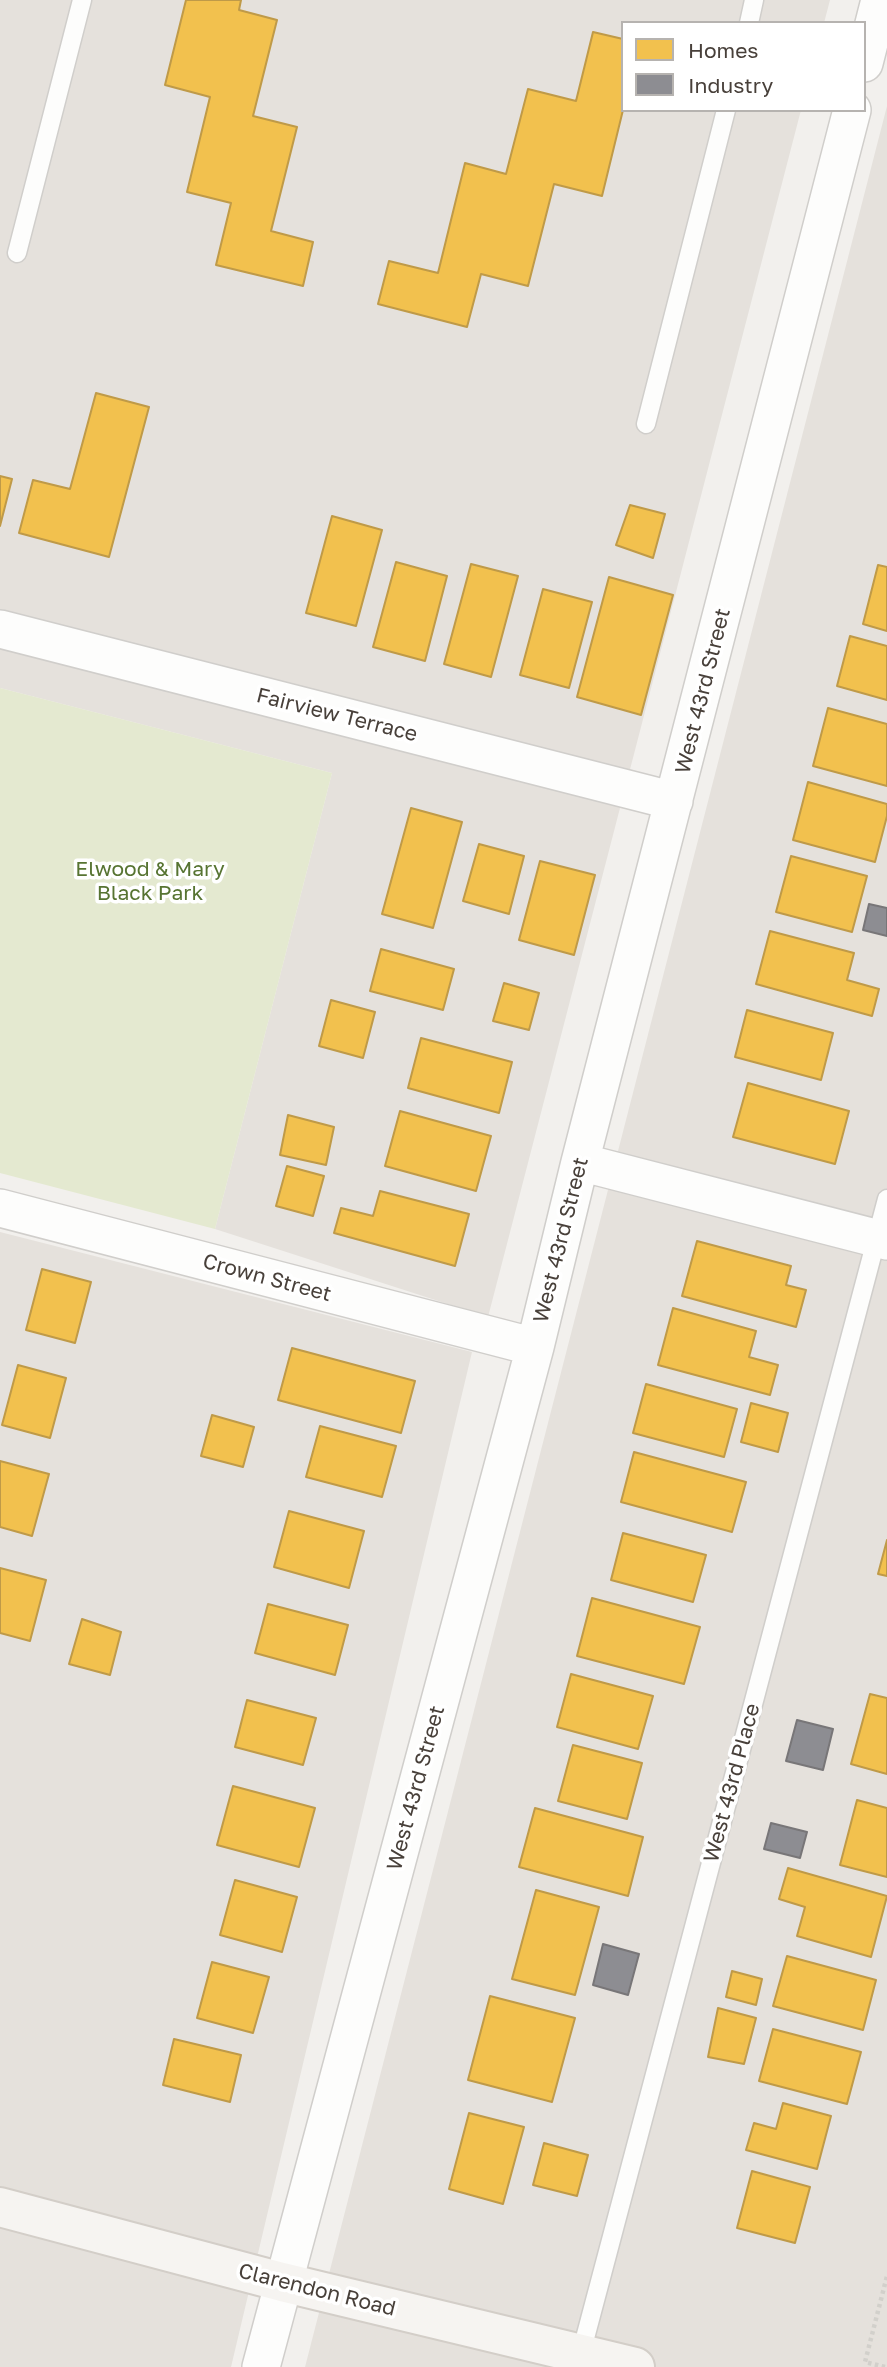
<!DOCTYPE html>
<html>
<head>
<meta charset="utf-8">
<style>
	body { margin:0 }
	#map { position:relative; width:887px; height:2367px; overflow:hidden; background:#f2f0ed; font-family:"Golos Text",sans-serif }
	canvas { display:block }
	.legend { position:absolute; left:621px; top:21px; width:245px; height:91px; box-sizing:border-box; background:#fff; border:2px solid #b6b3b0; margin:0; padding:9px 12px; list-style:none; font-size:21px; color:#48403a }
	.legend li { display:flex; align-items:center; gap:14px; height:35px }
	.legend b { width:35px; border:2px solid #b6b3b0 }
</style>
</head>
<body>
<div id="map">
<canvas width="887" height="2367"></canvas>
<ul class="legend">
<li><b style="height:19px;background:#f2c14e"></b>Homes</li>
<li><b style="height:19px;background:#8d8d92"></b>Industry</li>
</ul>
</div>
<script>
const context = document.querySelector('canvas').getContext('2d');
context.lineJoin = 'round';
function fill(path, color) {
  context.fillStyle = color;
  context.fill(path, 'evenodd');
}
function strokePath(path, color, width, dash) {
  context.strokeStyle = color;
  context.lineWidth = width;
  context.lineCap = dash ? 'butt' : 'round';
  context.setLineDash(dash || []);
  context.stroke(path);
}
function label(font, color, halo, rows, align = 'center') {
  context.font = font + ' "Golos Text",sans-serif';
  context.lineWidth = 7;
  context.setLineDash([]);
  context.textBaseline = 'middle';
  context.strokeStyle = halo;
  context.fillStyle = color;
  for (const [text, x, y, turn = 0] of rows) {
    context.save();
    context.translate(x, y);
    context.rotate((+turn || 0) * Math.PI / 180);
    context.textAlign = isNaN(turn) ? turn : align;
    if (halo) context.strokeText(text, 0, 0);
    context.fillText(text, 0, 0);
    context.restore();
  }
}
fill(new Path2D(`
	M 0,0 L 830,0 L 824,23 L 623,23 L 623,110 L 801,110 L 488,1317 L 215,1229 L 332,773 L 0,688 Z
	M 887,106 L 887,2367 L 305,2367 Z
	M 0,1232 L 472,1352 L 231,2367 L 0,2367 Z`), '#e5e1dc');
fill(new Path2D(`
	M 0,688 L 332,773 L 215,1229 L 0,1173 Z`), '#e4e9d0');
const homes = new Path2D(`
	M 186,0 L 241,0 L 239,10 L 277,20 L 253,116 L 297,127 L 271,231 L 313,242 L 303,286 L 216,265 L 231,203 L 187,192 L 210,97 L 165,85 Z
	M 593,32 L 623,39 L 623,110 L 602,196 L 554,184 L 528,286 L 481,274 L 467,327 L 378,304 L 389,261 L 438,273 L 465,163 L 506,174 L 528,89 L 576,101 Z
	M 96,393 L 149,407 L 109,557 L 19,533 L 33,480 L 70,489 Z
	M 0,476 L 12,479 L 0,526 Z
	M 630,505 L 665,514 L 653,558 L 616,545 Z
	M 332,516 L 382,530 L 356,626 L 306,613 Z
	M 396,562 L 447,576 L 425,661 L 373,647 Z
	M 471,564 L 518,576 L 491,677 L 444,664 Z
	M 878,565 L 887,567 L 887,631 L 863,624 Z
	M 609,577 L 673,595 L 641,715 L 577,697 Z
	M 543,589 L 592,602 L 569,688 L 520,675 Z
	M 850,636 L 887,646 L 887,700 L 837,686 Z
	M 828,708 L 887,724 L 887,786 L 813,766 Z
	M 808,782 L 887,804 L 887,816 L 875,862 L 793,840 Z
	M 411,808 L 462,822 L 433,928 L 382,914 Z
	M 479,844 L 524,856 L 509,914 L 463,901 Z
	M 791,856 L 867,876 L 852,932 L 776,912 Z
	M 540,861 L 595,875 L 574,955 L 519,940 Z
	M 770,931 L 854,953 L 847,980 L 879,989 L 872,1016 L 756,984 Z
	M 381,949 L 454,969 L 443,1010 L 370,991 Z
	M 504,983 L 539,993 L 529,1030 L 493,1021 Z
	M 331,1000 L 375,1012 L 363,1058 L 319,1046 Z
	M 747,1010 L 833,1033 L 821,1080 L 735,1057 Z
	M 421,1038 L 512,1062 L 499,1113 L 408,1088 Z
	M 748,1083 L 849,1111 L 835,1164 L 733,1137 Z
	M 400,1111 L 491,1136 L 476,1191 L 385,1166 Z
	M 288,1115 L 334,1127 L 326,1165 L 280,1155 Z
	M 287,1166 L 324,1176 L 313,1216 L 276,1206 Z
	M 380,1191 L 469,1214 L 455,1266 L 334,1233 L 341,1208 L 373,1216 Z
	M 697,1241 L 791,1266 L 786,1285 L 806,1290 L 796,1327 L 682,1296 Z
	M 42,1269 L 91,1282 L 75,1343 L 26,1330 Z
	M 673,1308 L 756,1331 L 749,1357 L 778,1365 L 770,1395 L 658,1365 Z
	M 292,1348 L 415,1381 L 401,1433 L 278,1400 Z
	M 18,1365 L 66,1378 L 50,1438 L 2,1425 Z
	M 646,1384 L 737,1409 L 724,1457 L 633,1433 Z
	M 751,1403 L 788,1413 L 778,1452 L 741,1442 Z
	M 212,1415 L 254,1427 L 243,1467 L 201,1456 Z
	M 320,1426 L 396,1446 L 382,1497 L 306,1477 Z
	M 634,1452 L 746,1482 L 732,1532 L 621,1502 Z
	M 0,1461 L 49,1474 L 32,1536 L 0,1527 Z
	M 289,1511 L 364,1531 L 349,1588 L 274,1567 Z
	M 623,1533 L 706,1555 L 693,1602 L 611,1580 Z
	M 887,1540 L 887,1576 L 878,1574 Z
	M 0,1568 L 46,1580 L 30,1641 L 0,1633 Z
	M 592,1598 L 700,1627 L 684,1684 L 577,1656 Z
	M 268,1604 L 348,1625 L 335,1675 L 255,1653 Z
	M 82,1619 L 121,1632 L 110,1675 L 69,1664 Z
	M 571,1674 L 653,1696 L 638,1749 L 557,1727 Z
	M 870,1694 L 887,1698 L 887,1774 L 851,1764 Z
	M 247,1700 L 316,1718 L 303,1765 L 235,1747 Z
	M 573,1745 L 642,1763 L 627,1819 L 558,1801 Z
	M 233,1786 L 315,1808 L 299,1867 L 217,1845 Z
	M 857,1800 L 887,1808 L 887,1877 L 840,1865 Z
	M 535,1808 L 643,1837 L 628,1896 L 519,1867 Z
	M 788,1868 L 887,1896 L 871,1957 L 797,1936 L 805,1907 L 779,1899 Z
	M 235,1880 L 297,1897 L 282,1952 L 220,1935 Z
	M 536,1890 L 599,1907 L 575,1995 L 512,1979 Z
	M 787,1956 L 876,1980 L 863,2030 L 773,2006 Z
	M 212,1962 L 269,1977 L 253,2033 L 197,2018 Z
	M 732,1971 L 762,1979 L 756,2005 L 726,1997 Z
	M 490,1996 L 575,2018 L 552,2102 L 468,2080 Z
	M 718,2008 L 756,2018 L 744,2064 L 708,2057 Z
	M 773,2029 L 861,2052 L 847,2104 L 759,2081 Z
	M 174,2039 L 241,2055 L 230,2102 L 163,2085 Z
	M 783,2103 L 831,2116 L 817,2169 L 746,2150 L 754,2123 L 776,2129 Z
	M 469,2113 L 524,2127 L 503,2204 L 449,2189 Z
	M 544,2143 L 588,2155 L 577,2196 L 533,2185 Z
	M 752,2171 L 810,2187 L 795,2243 L 737,2228 Z`);
fill(homes, '#f2c14e');
strokePath(homes, '#bf9a48', 2);
const industry = new Path2D(`
	M 869,904 L 887,908 L 887,936 L 863,930 Z
	M 797,1720 L 833,1729 L 823,1770 L 786,1761 Z
	M 771,1823 L 807,1832 L 800,1858 L 764,1849 Z
	M 603,1944 L 639,1954 L 628,1995 L 593,1985 Z`);
fill(industry, '#8d8d92');
strokePath(industry, '#787678', 2);
const lane = new Path2D(`
	M 749,23 L 754,0
	M 17,253 L 82,0
	M 646,424 L 726,110
	M 580,2357 L 887,1199`);
const street = new Path2D(`
	M 864,63 L 880,0
	M 0,629 L 674,801
	M 580,1162 L 887,1241
	M 0,1208 L 535,1347
	M 261,2367 L 535,1347 L 580,1162 L 852,110`);
const secondary = new Path2D(`
	M 0,2207 L 282,2282 L 635,2367`);
strokePath(lane, '#d0cecb', 21);
strokePath(street, '#d0cecb', 40);
strokePath(secondary, '#d3cec8', 42);
strokePath(new Path2D(`
	M 885,2367 L 865,2362 L 887,2276`), '#d2d0cb', 4.5, [3.5, 3.5]);
strokePath(lane, '#fdfdfc', 18);
strokePath(street, '#fdfdfc', 37);
strokePath(secondary, '#f6f4f1', 38);
label('21px', '#48403a', '#fff', [
	["West 43rd Street",703,691,-76],
	["Fairview Terrace",337,715,14],
	["West 43rd Street",561,1240,-76],
	["Crown Street",267,1278,15],
	["West 43rd Place",732,1783,-75],
	["West 43rd Street",416,1788,-75],
	["Clarendon Road",317,2290,14]
]);
label('21px', '#577432', '#fff', [
	["Elwood & Mary",150,869],
	["Black Park",150,893]
]);
</script>
</body>
</html>
